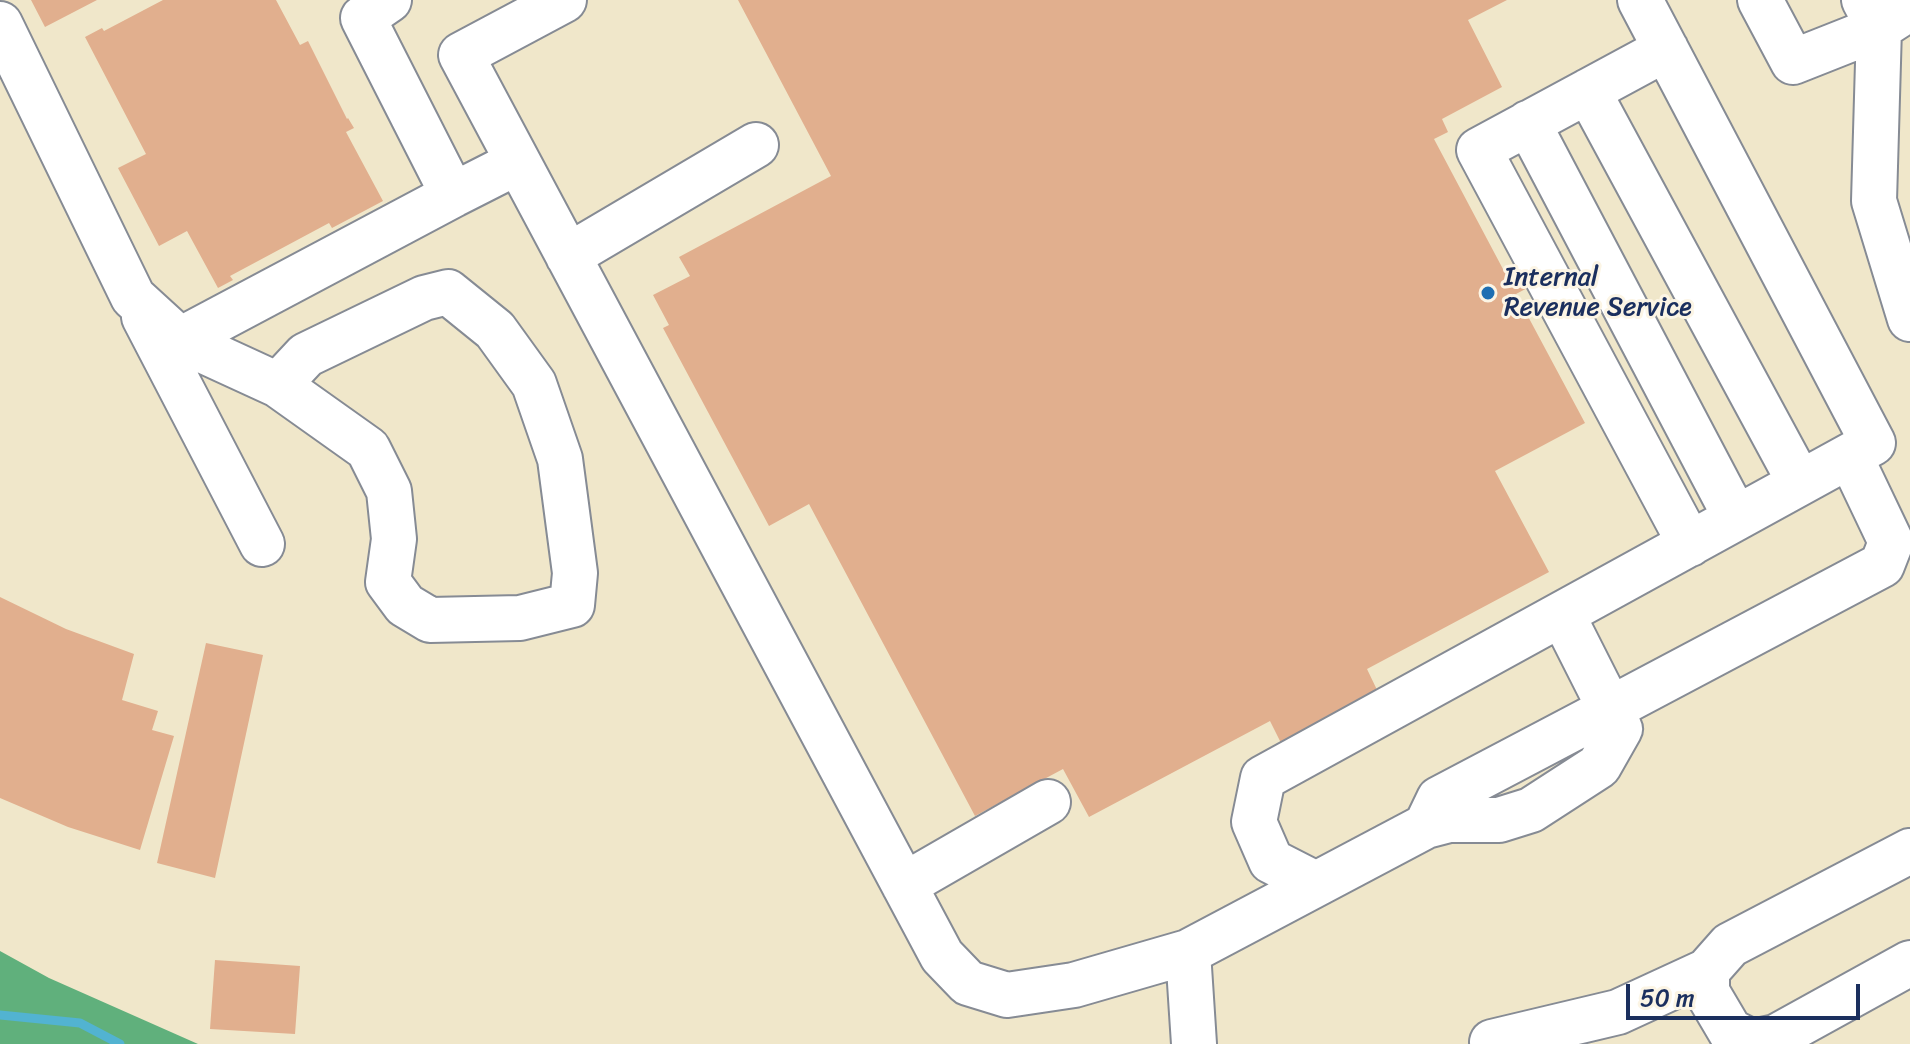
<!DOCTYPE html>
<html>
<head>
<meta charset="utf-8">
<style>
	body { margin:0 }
	#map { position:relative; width:1910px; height:1044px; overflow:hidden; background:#f0e7ca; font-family:Sriracha,sans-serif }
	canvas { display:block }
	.scale { position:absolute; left:1626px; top:984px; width:234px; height:36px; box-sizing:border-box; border:4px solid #1b2f5e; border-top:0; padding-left:10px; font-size:24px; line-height:28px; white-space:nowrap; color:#1b2f5e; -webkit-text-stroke:6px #fcf5e5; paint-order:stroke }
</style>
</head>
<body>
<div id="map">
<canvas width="1910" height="1044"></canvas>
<div class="scale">50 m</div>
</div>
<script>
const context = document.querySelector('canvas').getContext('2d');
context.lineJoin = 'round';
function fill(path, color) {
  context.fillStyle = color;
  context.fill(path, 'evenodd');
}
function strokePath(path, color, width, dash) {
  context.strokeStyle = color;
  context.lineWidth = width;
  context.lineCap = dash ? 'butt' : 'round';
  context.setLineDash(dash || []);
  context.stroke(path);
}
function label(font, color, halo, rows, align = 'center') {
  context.font = font + ' Sriracha,sans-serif';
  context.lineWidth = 6;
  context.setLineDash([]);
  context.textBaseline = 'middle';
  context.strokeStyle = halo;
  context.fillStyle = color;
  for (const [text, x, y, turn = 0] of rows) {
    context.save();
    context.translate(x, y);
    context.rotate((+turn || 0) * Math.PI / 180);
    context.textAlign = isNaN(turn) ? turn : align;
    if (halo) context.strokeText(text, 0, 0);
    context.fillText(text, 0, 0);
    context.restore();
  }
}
fill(new Path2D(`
	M 0,951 L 49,978 L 198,1044 L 0,1044 Z`), '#60b07c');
strokePath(new Path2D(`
	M 0,1015 L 80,1023 L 120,1044`), '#52b3d1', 9);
fill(new Path2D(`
	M 31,0 L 97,0 L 45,27 Z
	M 163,0 L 276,0 L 300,45 L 308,41 L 347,119 L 348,118 L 354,128 L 346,132 L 383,201 L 332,228 L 329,223 L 230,276 L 233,280 L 218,288 L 187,231 L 159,246 L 118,168 L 146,154 L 85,37 L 102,28 L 104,31 Z
	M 738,0 L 1507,0 L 1468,20 L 1502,87 L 1442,119 L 1448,132 L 1434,139 L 1504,271 L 1521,261 L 1533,285 L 1516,294 L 1585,423 L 1495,471 L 1549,572 L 1367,669 L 1378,692 L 1281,743 L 1270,721 L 1089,817 L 1063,769 L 975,816 L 809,504 L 769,526 L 663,328 L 669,325 L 653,295 L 690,276 L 679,257 L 831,176 Z
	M 0,597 L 66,629 L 134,654 L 122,700 L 158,711 L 152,730 L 174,736 L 140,850 L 68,827 L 0,798 Z
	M 206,643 L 263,655 L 215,878 L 157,863 Z
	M 215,960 L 300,966 L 295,1034 L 210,1029 Z`), '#e1af8e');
const minor = new Path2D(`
	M 564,0 L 461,55 L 942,956 L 968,983 L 1007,995 L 1074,985 L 1188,952 L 1426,826 L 1449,820 L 1499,820 L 1531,810 L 1599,766 L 1620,729 L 1610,709 L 1439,799 L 1426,826
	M 1760,0 L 1793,62 L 1879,28 L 1910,8
	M 1864,0 L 1879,28 L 1874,201 L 1910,319
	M 0,24 L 133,297 L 180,340 L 278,385 L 368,449 L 389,491 L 394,539 L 388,582 L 405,605 L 430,620 L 520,618 L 572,605 L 575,573 L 560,459 L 534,384 L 495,330 L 448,292 L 424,298 L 306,355 L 278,385
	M 1666,49 L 1479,150 L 1690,544
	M 1588,91 L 1800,483
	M 1528,123 L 1736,518
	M 453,195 L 518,162
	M 568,256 L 756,145
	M 144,317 L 262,544
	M 180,340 L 453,195 L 363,18 L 389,0
	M 1562,614 L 1610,709 L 1882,565 L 1891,542 L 1850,456
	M 1910,851 L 1730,945 L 1707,971 L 1707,992 L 1730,1031 L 1752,1042 L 1776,1037 L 1910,963
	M 1316,884 L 1271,861 L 1254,822 L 1263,778 L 1873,443 L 1640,0
	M 904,885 L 1048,802
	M 1188,952 L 1194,1044
	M 1492,1042 L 1618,1012 L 1707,971`);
strokePath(minor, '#868b94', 48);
strokePath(minor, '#fff', 44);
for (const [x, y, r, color] of [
	[1488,293,8,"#1f6fb2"]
]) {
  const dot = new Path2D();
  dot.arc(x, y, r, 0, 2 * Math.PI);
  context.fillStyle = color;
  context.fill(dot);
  strokePath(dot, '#fcf5e5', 3);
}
label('26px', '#1b2f5e', '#fcf5e5', [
	["Internal",1504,278],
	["Revenue Service",1504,308]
], 'left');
</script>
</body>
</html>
